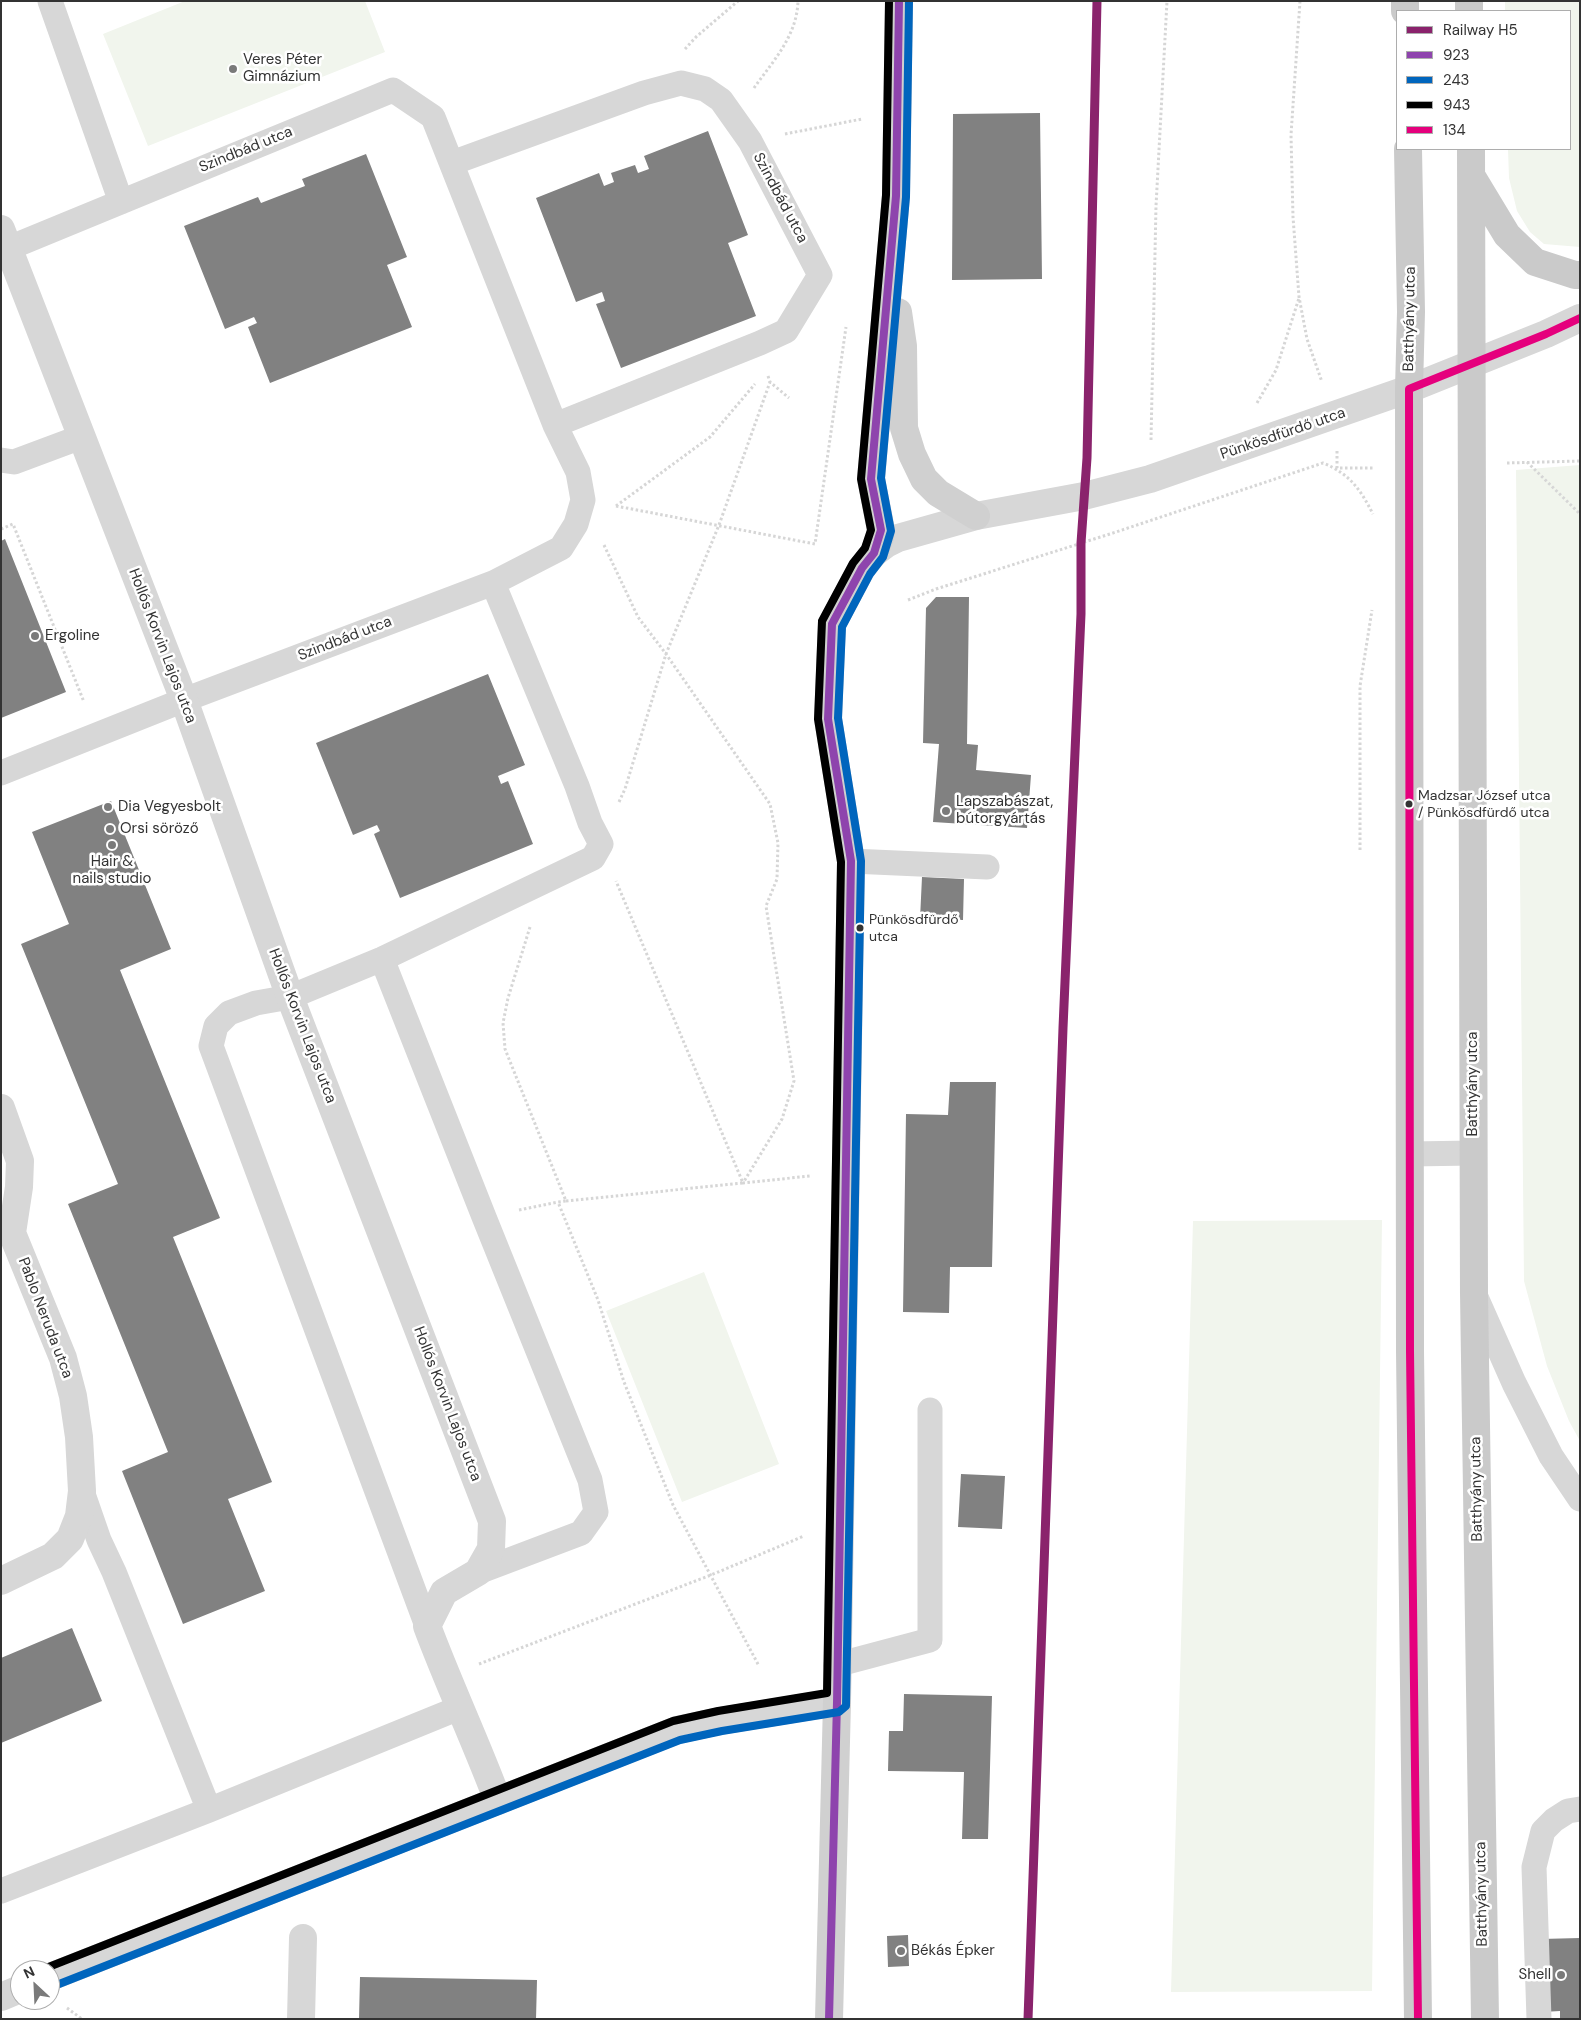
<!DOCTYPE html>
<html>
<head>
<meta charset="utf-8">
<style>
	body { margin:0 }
	#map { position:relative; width:1581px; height:2020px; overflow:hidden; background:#fff; font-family:"DM Sans",sans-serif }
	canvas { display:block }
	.frame { position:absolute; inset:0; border:2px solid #333; pointer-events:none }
	.legend { position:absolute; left:1396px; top:10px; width:175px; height:140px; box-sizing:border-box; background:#fff; border:1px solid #adadad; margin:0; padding:6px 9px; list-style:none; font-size:15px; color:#333 }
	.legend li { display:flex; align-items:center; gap:10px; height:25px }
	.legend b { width:25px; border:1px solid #adadad }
	.north { position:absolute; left:10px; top:1960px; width:50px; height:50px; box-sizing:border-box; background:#fff; border:1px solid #adadad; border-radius:50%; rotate:335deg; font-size:14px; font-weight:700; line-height:20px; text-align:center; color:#333 }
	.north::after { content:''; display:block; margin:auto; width:18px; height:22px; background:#7a7a7a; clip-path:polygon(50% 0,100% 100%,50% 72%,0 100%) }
</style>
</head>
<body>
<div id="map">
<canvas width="1581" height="2020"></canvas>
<div class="frame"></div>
<ul class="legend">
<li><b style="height:6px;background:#8a236c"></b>Railway H5</li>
<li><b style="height:6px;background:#8e44ad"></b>923</li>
<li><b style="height:6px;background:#0065bd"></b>243</li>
<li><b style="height:6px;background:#000"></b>943</li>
<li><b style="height:6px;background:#e5007d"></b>134</li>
</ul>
<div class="north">N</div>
</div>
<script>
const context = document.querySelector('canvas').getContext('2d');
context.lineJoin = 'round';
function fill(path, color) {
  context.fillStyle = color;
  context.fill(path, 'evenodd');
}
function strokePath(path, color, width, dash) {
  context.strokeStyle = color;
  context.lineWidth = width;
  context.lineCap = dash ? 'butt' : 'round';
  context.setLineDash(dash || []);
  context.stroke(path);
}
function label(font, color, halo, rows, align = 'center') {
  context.font = font + ' "DM Sans",sans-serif';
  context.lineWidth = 5;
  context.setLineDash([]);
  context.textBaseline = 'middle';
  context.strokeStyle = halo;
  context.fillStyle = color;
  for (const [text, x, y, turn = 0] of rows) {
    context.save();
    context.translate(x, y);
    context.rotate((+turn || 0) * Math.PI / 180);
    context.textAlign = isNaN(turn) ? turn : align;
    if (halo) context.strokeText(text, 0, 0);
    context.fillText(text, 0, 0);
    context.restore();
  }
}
fill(new Path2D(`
	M 185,1 L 365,1 L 385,52 L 148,146 L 103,34 Z
	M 1505,1 L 1580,1 L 1580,247 L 1544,244 L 1530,232 L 1517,211 L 1509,178 L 1508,149 L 1570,149 L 1570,11 L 1505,11 Z
	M 1580,465 L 1580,1441 L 1569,1421 L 1547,1366 L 1524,1281 L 1516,470 Z
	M 1382,1220 L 1372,1991 L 1171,1992 L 1193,1221 Z
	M 704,1272 L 779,1464 L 682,1502 L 606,1311 Z`), '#f1f5ed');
fill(new Path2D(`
	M 1040,113 L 1042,279 L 952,280 L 953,114 Z
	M 708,131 L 748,235 L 728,243 L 756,316 L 621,368 L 596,304 L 605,301 L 602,292 L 576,302 L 536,198 L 599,173 L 604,186 L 614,182 L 611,173 L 635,165 L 638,173 L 649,169 L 644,156 Z
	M 366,154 L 407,257 L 387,265 L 412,327 L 270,383 L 248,327 L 257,323 L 254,317 L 225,329 L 184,226 L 258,197 L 261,203 L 305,186 L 302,179 Z
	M 5,539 L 66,692 L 1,718 L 1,541 Z
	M 936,597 L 969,597 L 967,744 L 978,745 L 976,770 L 1031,775 L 1027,828 L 933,822 L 939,744 L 923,743 L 926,608 Z
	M 488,674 L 525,765 L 498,776 L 501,784 L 508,781 L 533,844 L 400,898 L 374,834 L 380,831 L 377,825 L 353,835 L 316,743 Z
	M 111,801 L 171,949 L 120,970 L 220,1218 L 173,1237 L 272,1482 L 228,1499 L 265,1591 L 183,1624 L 122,1471 L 168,1452 L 68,1204 L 118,1184 L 21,944 L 69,924 L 32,832 Z
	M 922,877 L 964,879 L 963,920 L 920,919 Z
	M 950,1082 L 996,1082 L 992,1267 L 950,1267 L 949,1313 L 903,1312 L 906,1114 L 948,1115 Z
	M 961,1474 L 1005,1476 L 1002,1529 L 958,1527 Z
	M 72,1628 L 102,1701 L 1,1743 L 1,1658 Z
	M 904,1694 L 992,1696 L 988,1839 L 962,1839 L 964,1772 L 888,1771 L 889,1731 L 903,1731 Z
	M 908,1935 L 909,1966 L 888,1967 L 887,1936 Z
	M 1580,1938 L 1580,2019 L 1560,2019 L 1560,2011 L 1543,2012 L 1541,1939 Z
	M 360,1977 L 537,1980 L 536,2019 L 359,2019 Z`), '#818181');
strokePath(new Path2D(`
	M 1300,1 L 1291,135 L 1293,217 L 1299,297 L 1307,339 L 1322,382
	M 685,49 L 696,37 L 738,1
	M 754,88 C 773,61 797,36 798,1
	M 785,134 L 862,119
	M 768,376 L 770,382 L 789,398
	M 1257,403 L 1276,370 L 1299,298
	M 1151,440 L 1156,206 L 1167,1
	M 1337,451 L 1337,468 L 1373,468
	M 1527,462 L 1580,514
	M 1507,463 L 1580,461
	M 616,506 L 815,544 L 846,327
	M 616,506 L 710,437 L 755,384
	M 1,529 L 13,524 L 84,702
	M 604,545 L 638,617 L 666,654 L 770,804 L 778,843 L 777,879 L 766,906 L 794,1081 L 782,1119 L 743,1183 L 810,1176
	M 908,600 L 936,589 L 1110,534 L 1323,463 C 1350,474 1360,489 1373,514
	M 619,802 L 625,789 L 666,654 L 719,525 L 770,382
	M 1360,850 L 1360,686 L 1372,610
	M 530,927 L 508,998 L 503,1023 L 505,1049 L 566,1201 L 558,1202 L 598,1300 L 624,1382 L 673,1505 L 759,1666
	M 566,1201 L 743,1183 L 616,881
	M 519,1210 L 558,1202
	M 479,1664 L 711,1575 L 804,1536
	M 67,2008 L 82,2019`), '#d6d6d6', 3, [2.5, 2.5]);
strokePath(new Path2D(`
	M 50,1 L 121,202
	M 452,163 L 644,93 L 681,83 L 705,89 L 721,100 L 750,141 L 820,275 L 786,331 L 760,343 L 555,425
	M 1,460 L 14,462 L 81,437
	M 1,773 L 184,700 L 493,583 L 561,548 L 576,524 L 583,500 L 578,472 L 555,425 L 433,117 L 393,90 L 9,248
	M 851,861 L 987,867
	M 382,959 L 484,1217 L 590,1480 L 596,1512 L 581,1533 L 478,1572
	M 1410,1154 L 1474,1153
	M 1475,1295 L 1514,1383 L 1551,1456 L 1580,1499
	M 82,1491 L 99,1540 L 114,1572 L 209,1810
	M 427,1626 L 211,1046 L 216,1026 L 229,1013 L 256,1003 L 290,997 L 382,959 L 593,858 L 601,844 L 590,823 L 577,786 L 493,583
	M 836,1665 L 930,1640 L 930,1410
	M 1,1891 L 209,1810 L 459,1708
	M 1539,2019 L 1534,1867 L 1543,1831 L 1554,1820 L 1568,1811 L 1580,1809`), '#d7d7d7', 25);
strokePath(new Path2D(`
	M 1,229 L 184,700 L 290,997 L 492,1521 L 491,1549 L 478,1572 L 444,1592 L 427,1626 C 449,1685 476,1742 498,1801
	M 1,1108 L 20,1161 L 19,1187 L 12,1233 L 63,1358 L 73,1396 L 79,1437 L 82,1491 L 79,1516 L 70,1539 L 53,1556 L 1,1581
	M 301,2019 L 303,1938`), '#d7d7d7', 28);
strokePath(new Path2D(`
	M 874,553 L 886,544 L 898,538 L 976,516 L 1084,496 L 1150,479 L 1409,389 L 1546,334 L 1580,318
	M 50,1977 L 677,1730 L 720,1721 L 837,1702
	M 1,1997 L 20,1989`), '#d7d7d7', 28);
strokePath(new Path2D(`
	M 898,312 L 903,346 L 904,428 L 912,454 L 924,479 L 938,493 L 976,516
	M 829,2019 L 837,1702 L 851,861 L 828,719 L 832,624 L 862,568 L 874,553 L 880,537 L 881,530 L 871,479 L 896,196 L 899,1`), '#d0d0d0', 28);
strokePath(new Path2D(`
	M 1405,1 L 1405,11
	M 1469,1 L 1469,11
	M 1408,149 L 1411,312 L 1409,389 L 1410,1351 L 1418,2019
	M 1471,149 L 1474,1293 L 1485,2019
	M 1472,177 L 1507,235 L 1535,262 L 1575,275 L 1580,275`), '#cacaca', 28);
strokePath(new Path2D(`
	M 829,2019 L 837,1702 L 851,861 L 828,719 L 832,624 L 862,568 L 874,553 L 881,530 L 871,479 L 896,196 L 899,1`), '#8e44ad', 8);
strokePath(new Path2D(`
	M 54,1986 L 680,1740 L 722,1731 L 839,1712 L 846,1706 L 861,861 L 838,718 L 842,627 L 870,574 L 883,557 L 891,531 L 881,478 L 906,197 L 909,1`), '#0065bd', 8);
strokePath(new Path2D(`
	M 46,1968 L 673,1721 L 718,1711 L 827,1693 L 841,862 L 818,719 L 822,621 L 853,563 L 865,548 L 871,530 L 861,479 L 886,195 L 889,1`), '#000', 8);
strokePath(new Path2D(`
	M 1418,2019 L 1410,1351 L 1409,389 L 1546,334 L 1580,318`), '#e5007d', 8);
strokePath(new Path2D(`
	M 1028,2019 L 1063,1028 L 1081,614 L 1081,543 L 1087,458 L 1097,1`), '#8a236c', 9);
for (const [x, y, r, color] of [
	[233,69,5,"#7a7a7a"],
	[35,636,5,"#7a7a7a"],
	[1409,804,4.5,"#333"],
	[108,807,5,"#7a7a7a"],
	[946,811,5,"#7a7a7a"],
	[110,829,5,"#7a7a7a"],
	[112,845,5,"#7a7a7a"],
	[860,928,4.5,"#333"],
	[901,1951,5,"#7a7a7a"],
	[1561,1975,5,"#7a7a7a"]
]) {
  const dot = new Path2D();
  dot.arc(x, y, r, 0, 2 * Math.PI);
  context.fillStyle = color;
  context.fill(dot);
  strokePath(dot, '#fff', 2);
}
label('14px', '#333', '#fff', [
	["Madzsar József utca",1418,796],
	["/ Pünkösdfürdő utca",1418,813],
	["Pünkösdfürdő",869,920],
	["utca",869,937]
], 'left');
label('15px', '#333', '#fff', [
	["Veres Péter",243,60],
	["Gimnázium",243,77],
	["Ergoline",45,636],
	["Lapszabászat,",956,802],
	["bútorgyártás",956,819],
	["Dia Vegyesbolt",118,807],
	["Orsi söröző",120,829],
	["Hair &",112,862,"center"],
	["nails studio",112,879,"center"],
	["Békás Épker",911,1951],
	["Shell",1551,1975,"right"]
], 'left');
label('15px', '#333', '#fff', [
	["Szindbád utca",246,150,-22],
	["Szindbád utca",780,198,62],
	["Batthyány utca",1410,319,-89],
	["Pünkösdfürdő utca",1283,434,-19],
	["Szindbád utca",345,639,-21],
	["Hollós Korvin Lajos utca",162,646,69],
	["Hollós Korvin Lajos utca",302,1026,69],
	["Batthyány utca",1473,1084,-90],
	["Pablo Neruda utca",45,1318,69],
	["Hollós Korvin Lajos utca",447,1404,69],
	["Batthyány utca",1477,1489,-91],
	["Batthyány utca",1482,1894,-91]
]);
</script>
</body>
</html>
